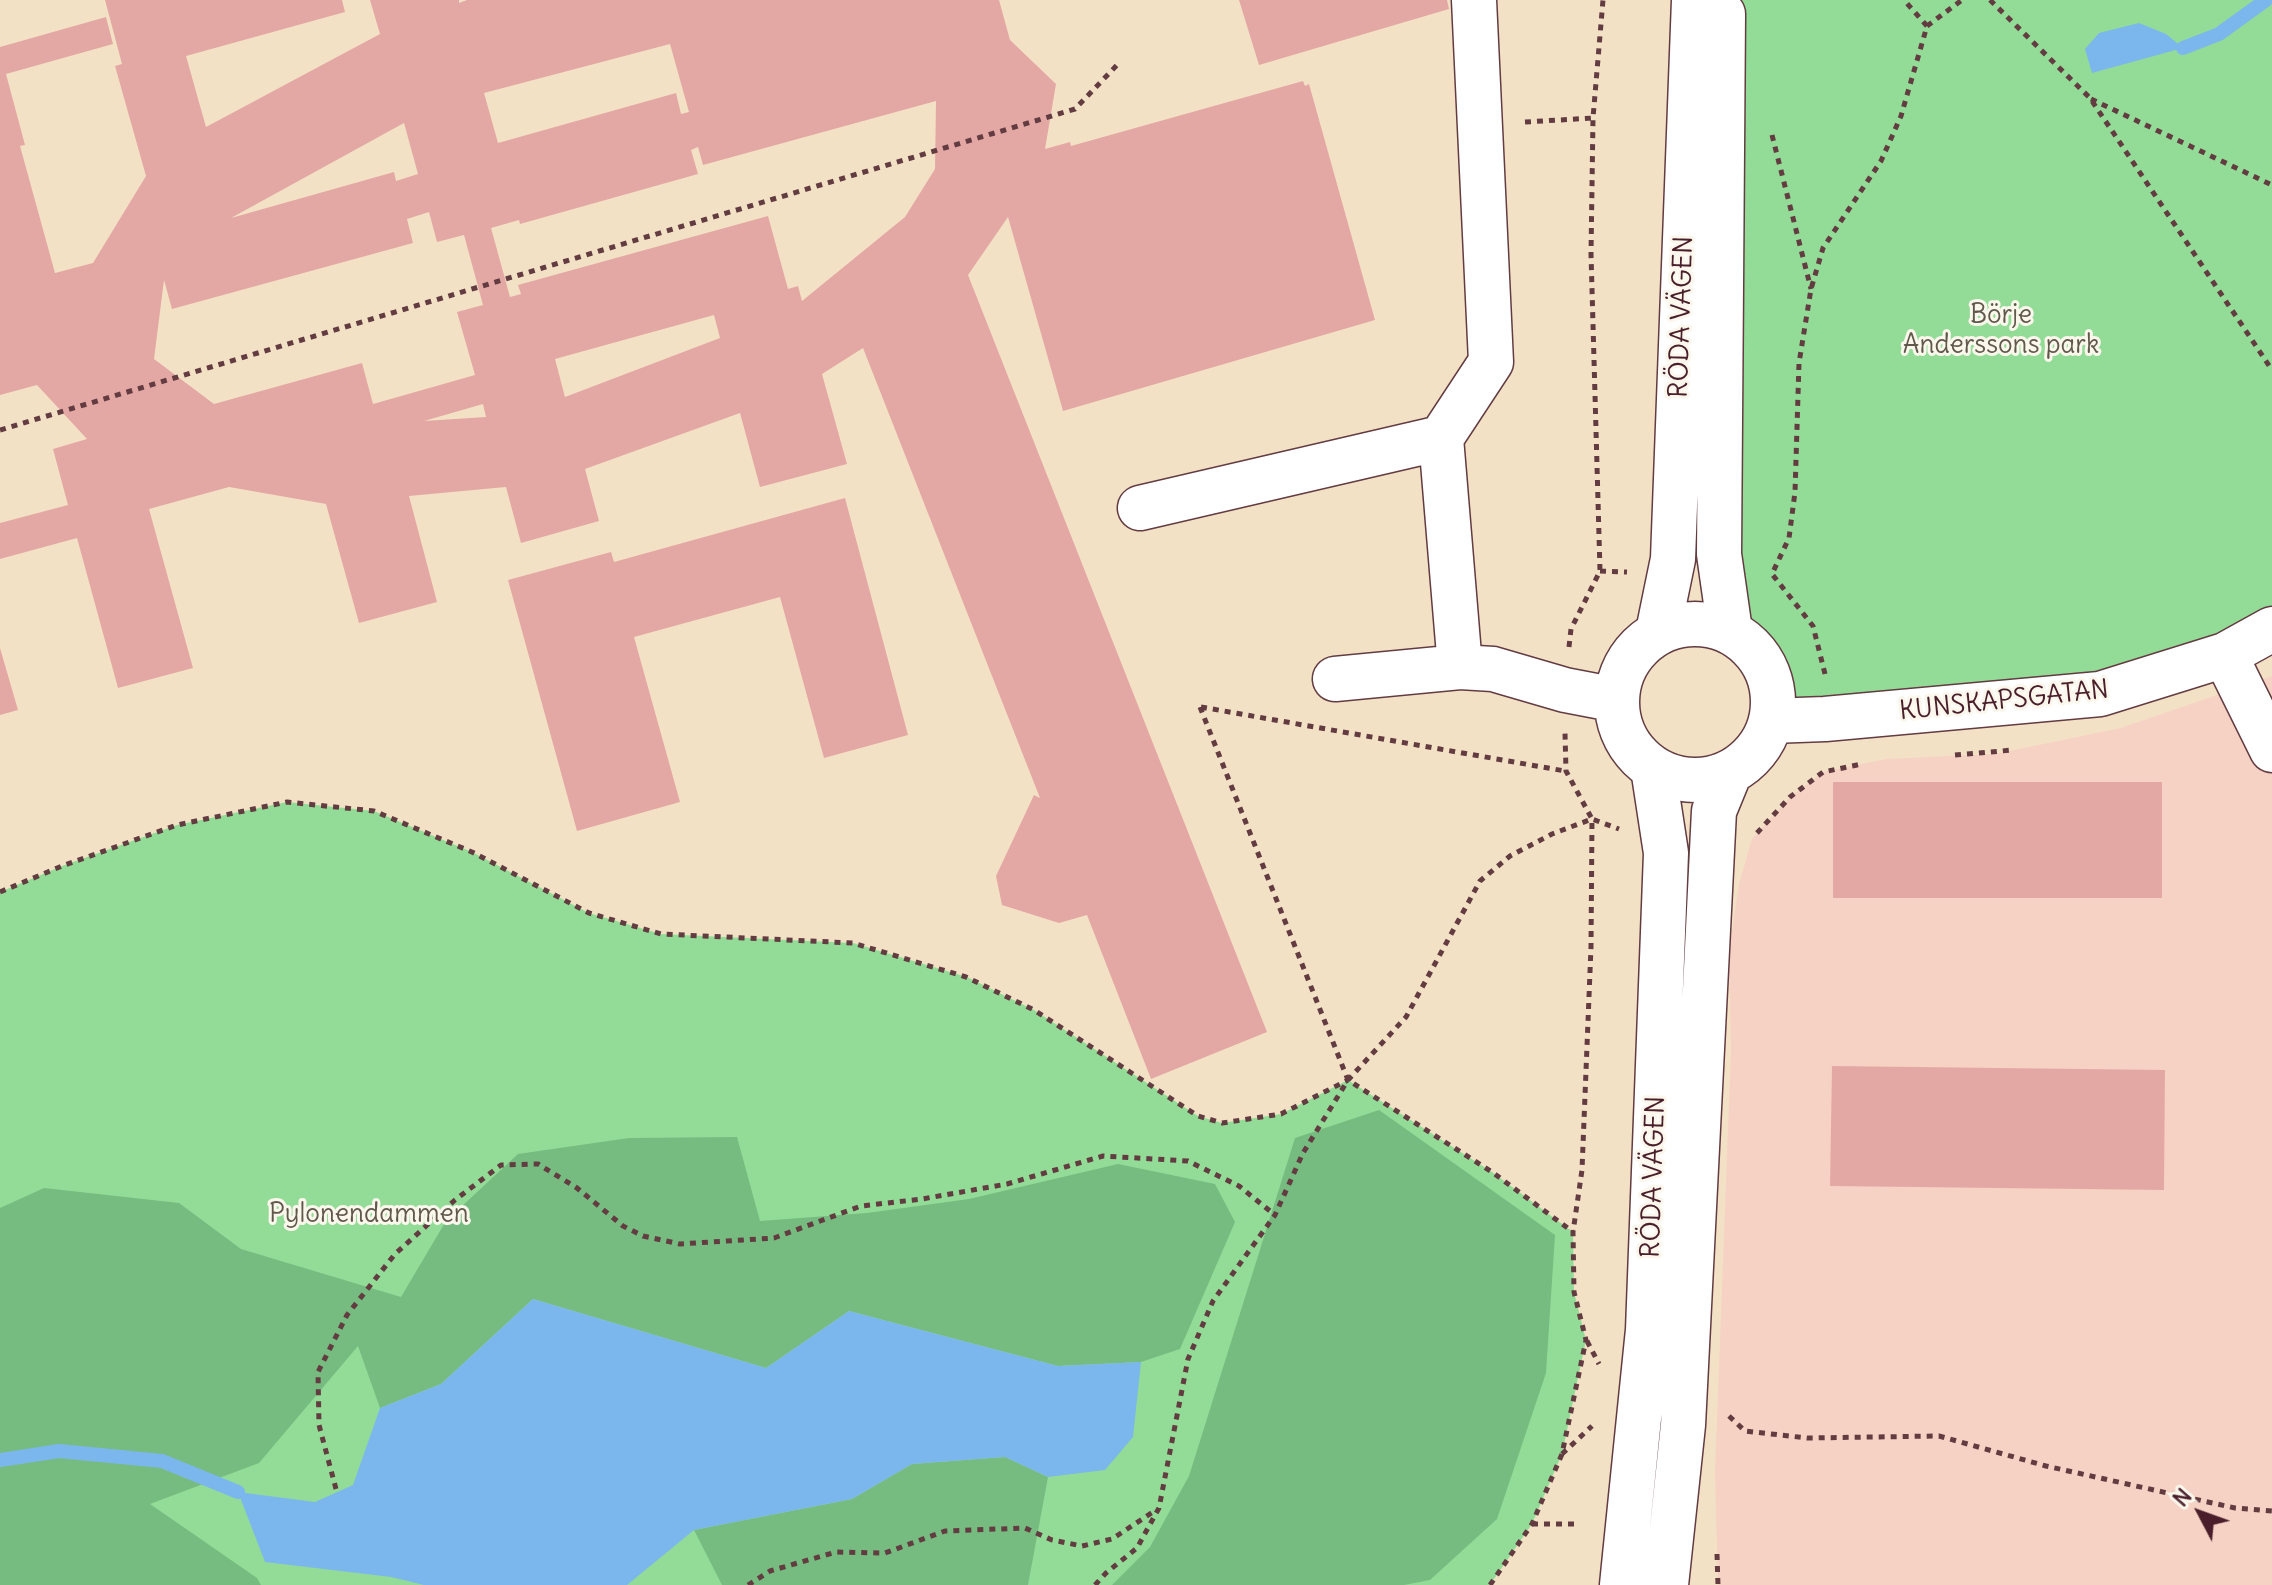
<!DOCTYPE html>
<html>
<head>
<meta charset="utf-8">
<style>
	body { margin:0 }
	#map { position:relative; width:2272px; height:1585px; overflow:hidden; background:#f3e1c6; font-family:Delius,sans-serif }
	canvas { display:block }
	.north { position:absolute; left:2160px; top:1473px; width:80px; height:80px; -webkit-text-stroke:6px #fbf7ec; paint-order:stroke; rotate:311deg; font-size:22px; font-weight:700; line-height:32px; text-align:center; color:#4a1f2b }
	.north::after { content:''; display:block; margin:auto; width:28px; height:36px; background:#4a1f2b; clip-path:polygon(50% 0,100% 100%,50% 72%,0 100%) }
</style>
</head>
<body>
<div id="map">
<canvas width="2272" height="1585"></canvas>
<div class="north">N</div>
</div>
<script>
const context = document.querySelector('canvas').getContext('2d');
context.lineJoin = 'round';
function fill(path, color) {
  context.fillStyle = color;
  context.fill(path, 'evenodd');
}
function strokePath(path, color, width, dash) {
  context.strokeStyle = color;
  context.lineWidth = width;
  context.lineCap = dash ? 'butt' : 'round';
  context.setLineDash(dash || []);
  context.stroke(path);
}
function label(font, color, halo, rows, align = 'center') {
  context.font = font + ' Delius,sans-serif';
  context.lineWidth = 6;
  context.setLineDash([]);
  context.textBaseline = 'middle';
  context.strokeStyle = halo;
  context.fillStyle = color;
  for (const [text, x, y, turn = 0] of rows) {
    context.save();
    context.translate(x, y);
    context.rotate((+turn || 0) * Math.PI / 180);
    context.textAlign = isNaN(turn) ? turn : align;
    if (halo) context.strokeText(text, 0, 0);
    context.fillText(text, 0, 0);
    context.restore();
  }
}
fill(new Path2D(`
	M 2272,676 L 2272,1585 L 1718,1585 L 1715,1473 L 1731,1050 L 1729,953 L 1739,884 L 1752,839 L 1790,797 L 1823,772 L 1886,759 L 1995,754 L 2121,728 Z`), '#f6d2c4');
fill(new Path2D(`
	M 1728,0 L 2272,0 L 2272,629 L 2225,655 L 1771,721 C 1778,679 1764,655 1730,631 Z
	M 287,802 L 374,811 L 472,852 L 589,913 L 661,934 L 853,943 L 967,977 L 1034,1010 L 1198,1116 L 1222,1123 L 1281,1114 L 1348,1080 L 1492,1172 L 1573,1232 L 1574,1292 L 1586,1340 L 1562,1454 L 1532,1524 L 1490,1585 L 0,1585 L 0,892 L 62,866 L 177,825 Z`), '#93dc97');
fill(new Path2D(`
	M 1379,1110 L 1555,1235 L 1546,1373 L 1497,1519 L 1430,1580 L 1404,1585 L 1112,1585 L 1150,1547 L 1189,1476 L 1295,1138 Z
	M 737,1137 L 760,1221 L 867,1213 L 969,1199 L 1118,1164 L 1215,1184 L 1235,1222 L 1180,1349 L 1141,1362 L 1058,1366 L 849,1311 L 766,1368 L 533,1299 L 441,1384 L 380,1408 L 358,1346 L 259,1463 L 150,1504 L 257,1578 L 261,1585 L 0,1585 L 0,1208 L 44,1188 L 179,1203 L 241,1249 L 401,1297 L 446,1221 L 518,1154 L 629,1138 Z
	M 1005,1457 L 1048,1477 L 1028,1585 L 722,1585 L 694,1530 L 852,1499 L 912,1464 Z`), '#76bc80');
fill(new Path2D(`
	M 2139,23 L 2166,34 L 2183,48 L 2092,73 L 2085,49 L 2099,33 Z
	M 533,1299 L 766,1368 L 849,1311 L 1058,1366 L 1141,1362 L 1133,1437 L 1105,1470 L 1048,1477 L 1005,1457 L 912,1464 L 852,1499 L 694,1530 L 627,1585 L 424,1585 L 391,1577 L 265,1562 L 238,1492 L 315,1502 L 353,1485 L 380,1408 L 441,1384 Z`), '#7bb7ed');
strokePath(new Path2D(`
	M 2183,48 L 2219,34 L 2266,0
	M 0,1460 L 59,1451 L 162,1461 L 238,1492`), '#7bb7ed', 14);
fill(new Path2D(`
	M 105,0 L 342,0 L 345,12 L 186,56 L 206,127 L 380,34 L 370,0 L 459,0 L 459,3 L 467,0 L 999,0 L 1010,40 L 1056,84 L 1045,149 L 1070,142 L 1071,146 L 1303,81 L 1305,86 L 1309,84 L 1375,320 L 1063,411 L 1008,217 L 968,275 L 1267,1032 L 1151,1079 L 1087,915 L 1059,923 L 1002,905 L 996,876 L 1034,795 L 1040,798 L 863,348 L 822,374 L 847,464 L 760,487 L 740,413 L 585,469 L 599,521 L 521,543 L 506,487 L 409,496 L 437,602 L 359,623 L 326,504 L 229,487 L 149,509 L 193,668 L 118,688 L 77,538 L 0,559 L 0,523 L 68,505 L 53,449 L 87,439 L 37,385 L 0,395 L 0,47 L 106,17 L 113,44 L 6,74 L 25,145 L 20,146 L 55,273 L 93,263 L 146,176 L 115,66 L 122,64 ZM 670,44 L 689,112 L 681,114 L 676,93 L 498,143 L 484,93 ZM 936,101 L 935,169 L 905,217 L 802,301 L 798,286 L 788,289 L 768,216 L 518,285 L 521,294 L 510,297 L 491,228 L 519,220 L 520,224 L 698,174 L 691,150 L 698,147 L 703,165 ZM 404,123 L 418,174 L 396,181 L 394,172 L 231,218 ZM 429,212 L 437,242 L 464,235 L 483,305 L 457,312 L 475,375 L 373,404 L 362,363 L 214,404 L 154,359 L 164,280 L 172,309 L 413,243 L 407,219 ZM 714,315 L 720,338 L 565,397 L 555,359 ZM 483,404 L 486,417 L 424,421 Z
	M 1239,0 L 1447,0 L 1449,9 L 1259,65 Z
	M 845,498 L 908,735 L 824,758 L 780,597 L 634,637 L 680,802 L 577,831 L 508,580 L 611,552 L 614,562 Z
	M 0,648 L 18,710 L 0,715 Z
	M 1833,782 L 2162,782 L 2162,898 L 1833,898 Z
	M 1832,1066 L 2165,1070 L 2164,1190 L 1830,1186 Z`), '#e4a8a4');
const minor = new Path2D(`
	M 1474,0 L 1491,362 L 1441,438 L 1460,667 L 1493,669 L 1565,690 L 1617,700
	M 1723,14 L 1719,554 L 1730,631
	M 1140,508 L 1441,438
	M1617 702a78 78 0 1 1 156 0a78 78 0 1 1-156 0Z
	M 1658,632 L 1673,559 L 1694,0
	M 2225,655 L 2272,750
	M 1335,679 L 1460,667
	M 1771,721 L 1825,719 L 2100,694 L 2225,655 L 2272,629
	M 1622,1585 L 1648,1330 L 1666,853 L 1653,768
	M 1666,1585 L 1683,1425 L 1714,811 L 1730,772`);
strokePath(minor, '#633c42', 47);
strokePath(new Path2D(`
	M 1990,0 L 2090,98 L 2272,370
	M 1927,26 L 1962,0
	M 2091,99 L 2272,185
	M 1525,122 L 1593,118
	M 1772,135 L 1811,289
	M 0,430 L 1075,109 L 1118,64
	M 1600,571 L 1627,572
	M 1569,647 L 1571,629 L 1600,571 L 1591,254 L 1593,118 L 1603,0
	M 1825,674 L 1813,626 L 1772,574 L 1789,538 L 1795,492 L 1799,363 L 1811,289 L 1823,248 L 1881,161 L 1901,116 L 1927,26 L 1904,0
	M 1200,707 L 1348,1080 L 1492,1172 L 1573,1232
	M 1201,707 L 1565,771
	M 1955,755 L 2013,750
	M 1757,833 L 1790,797 L 1823,772 L 1862,764
	M 0,892 L 62,866 L 177,825 L 287,802 L 374,811 L 472,852 L 589,913 L 661,934 L 853,943 L 966,977 L 1034,1010 L 1198,1116 L 1222,1123 L 1281,1114 L 1348,1080
	M 1587,1341 L 1599,1364
	M 1729,1416 L 1745,1431 L 1807,1438 L 1939,1436 L 2046,1466 L 2235,1508 L 2272,1511
	M 1562,1454 L 1592,1426
	M 336,1489 L 319,1425 L 318,1372 L 347,1315 L 395,1254 L 455,1200 L 501,1165 L 538,1164 L 577,1188 L 623,1226 L 643,1236 L 680,1244 L 774,1238 L 861,1206 L 922,1199 L 1007,1184 L 1103,1156 L 1188,1161 L 1239,1186 L 1275,1215
	M 1532,1524 L 1579,1524
	M 1717,1554 L 1718,1585
	M 748,1585 L 770,1571 L 836,1552 L 885,1553 L 945,1531 L 1025,1528 L 1052,1540 L 1082,1546 L 1112,1539 L 1156,1510
	M 1095,1585 L 1106,1573 L 1137,1548 L 1159,1508 L 1188,1359 L 1213,1301 L 1275,1215 L 1303,1153 L 1348,1080 L 1406,1017 L 1480,881 L 1510,856 L 1552,834 L 1592,819 L 1619,829
	M 1490,1585 L 1532,1524 L 1562,1454 L 1586,1340 L 1574,1292 L 1573,1232 L 1582,1170 L 1591,947 L 1592,819 L 1566,771 L 1565,733`), '#633c42', 5, [6, 6]);
strokePath(minor, '#fff', 44);
label('26px', '#60584b', '#fbf7ec', [
	["Börje",2001,316],
	["Anderssons park",2001,346],
	["Pylonendammen",369,1215]
]);
label('26px', '#4a1f2b', '#fbf7ec', [
	["RÖDA VÄGEN",1682,317,-88],
	["KUNSKAPSGATAN",2004,701,-6],
	["RÖDA VÄGEN",1654,1177,-88]
]);
</script>
</body>
</html>
